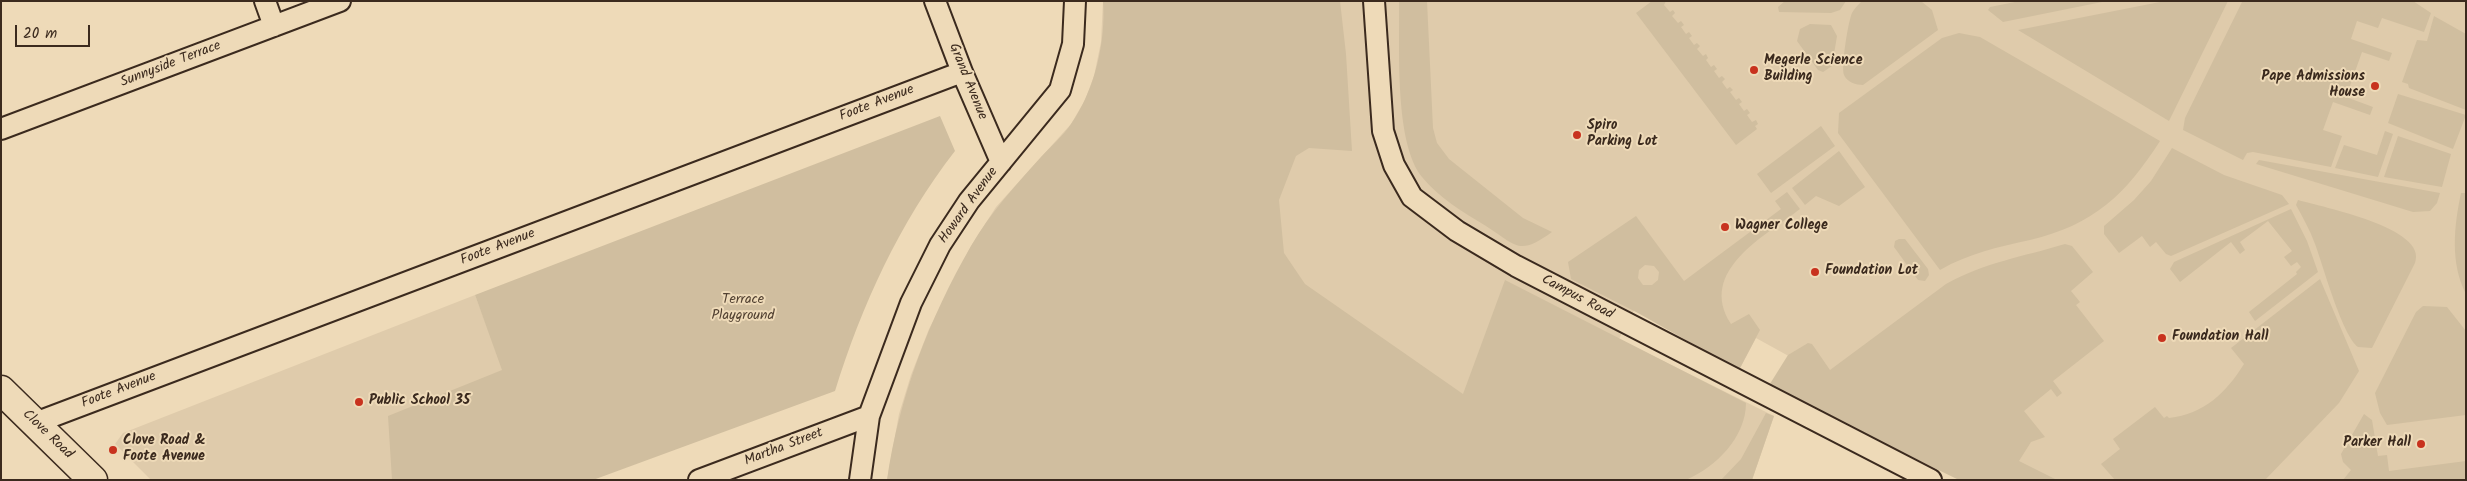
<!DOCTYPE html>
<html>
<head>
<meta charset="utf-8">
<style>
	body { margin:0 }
	#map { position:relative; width:2467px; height:481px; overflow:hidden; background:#eedab8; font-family:Kalam,sans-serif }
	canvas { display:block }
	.frame { position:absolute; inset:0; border:2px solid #3b2a1e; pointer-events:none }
	.scale { position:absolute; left:15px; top:25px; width:75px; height:22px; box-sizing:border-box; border:2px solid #3b2a1e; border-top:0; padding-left:6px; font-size:15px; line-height:18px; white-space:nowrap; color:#3b2a1e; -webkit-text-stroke:4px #eedab8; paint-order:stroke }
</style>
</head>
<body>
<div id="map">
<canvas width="2467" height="481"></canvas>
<div class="frame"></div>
<div class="scale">20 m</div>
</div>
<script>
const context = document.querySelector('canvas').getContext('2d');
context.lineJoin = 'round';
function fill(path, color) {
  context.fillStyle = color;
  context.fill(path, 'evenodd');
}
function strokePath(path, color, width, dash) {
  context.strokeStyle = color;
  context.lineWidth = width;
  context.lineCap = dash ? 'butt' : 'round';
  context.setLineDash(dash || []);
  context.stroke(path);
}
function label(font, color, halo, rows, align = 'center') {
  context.font = font + ' Kalam,sans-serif';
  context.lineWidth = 4;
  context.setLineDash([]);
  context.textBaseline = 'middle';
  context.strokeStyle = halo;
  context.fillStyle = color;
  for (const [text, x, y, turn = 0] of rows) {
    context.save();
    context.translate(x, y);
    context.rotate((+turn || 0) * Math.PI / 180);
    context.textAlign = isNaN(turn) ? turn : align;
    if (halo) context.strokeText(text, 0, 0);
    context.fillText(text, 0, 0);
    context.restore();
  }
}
fill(new Path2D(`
	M 1103,1 L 2466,1 L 2466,480 L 2013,480 L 1756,338 L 1739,370 L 1638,303 L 1619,339 L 1774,416 L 1752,480 L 887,480 L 899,414 L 911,375 L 929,329 L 971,246 L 996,207 L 1071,124 L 1085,100 L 1094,76 L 1101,42 Z
	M 475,295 L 545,480 L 151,480 L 115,444 L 123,433 Z`), '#dfcbab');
fill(new Path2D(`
	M 1103,1 L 1340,1 L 1346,54 L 1352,151 L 1309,148 L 1296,156 L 1279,200 L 1284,253 L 1305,284 L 1463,394 L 1505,280 L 1746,403 C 1746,437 1716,467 1686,480 L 887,480 C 899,397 929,319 971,246 C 990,213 1015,186 1041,157 C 1051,146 1063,136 1071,124 C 1095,90 1106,41 1103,1 Z
	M 1399,1 L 1427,1 L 1433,128 L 1437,143 L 1449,159 L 1523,218 L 1552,232 C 1519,256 1517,246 1486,226 C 1463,212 1439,198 1422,177 C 1394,142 1400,47 1399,1 Z
	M 1652,1 L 1666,1 L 1664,5 L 1670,12 L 1673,10 L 1675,13 L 1672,16 L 1678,23 L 1681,21 L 1684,25 L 1681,27 L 1686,34 L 1689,32 L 1692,36 L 1689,38 L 1694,45 L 1697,43 L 1700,46 L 1697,49 L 1703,56 L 1706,54 L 1708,58 L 1706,60 L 1711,67 L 1714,65 L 1717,69 L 1714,71 L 1719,78 L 1722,76 L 1725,79 L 1722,82 L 1727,89 L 1730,87 L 1733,90 L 1730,92 L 1736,100 L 1739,98 L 1742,102 L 1739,104 L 1744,111 L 1747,109 L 1750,113 L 1747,115 L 1752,122 L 1756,120 L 1758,124 L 1755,126 L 1757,129 L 1736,145 L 1636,13 Z
	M 1785,1 L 1846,1 L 1840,10 L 1831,13 L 1779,12 L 1778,7 Z
	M 1862,1 L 1922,2 L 1932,10 L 1938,30 L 1863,85 C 1856,85 1847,82 1844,75 C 1841,67 1848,22 1852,13 C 1854,9 1858,5 1862,1 Z
	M 2020,1 L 2107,1 L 2003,22 L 1988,10 L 1990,7 Z
	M 2165,1 L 2228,1 L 2169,121 L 2018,30 Z
	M 2413,1 L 2431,13 L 2424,32 L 2382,18 L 2378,28 L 2357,21 L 2351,39 L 2392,53 L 2389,61 L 2362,52 L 2346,97 L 2373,107 L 2370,115 L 2333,102 L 2323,130 L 2342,136 L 2331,167 L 2253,152 L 2247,153 L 2243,160 L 2183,130 L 2185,118 L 2242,2 Z
	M 2434,16 L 2466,34 L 2466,110 L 2409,88 L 2408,84 L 2402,82 L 2417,40 L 2427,41 Z
	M 1810,24 L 1831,25 L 1837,36 L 1832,66 L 1823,72 L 1818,70 L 1797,41 L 1800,29 Z
	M 1959,33 L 1980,37 L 2160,141 C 2126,194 2094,225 2030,240 C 1999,247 1969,253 1940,270 L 1838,133 L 1839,113 L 1942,38 Z
	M 2398,94 L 2466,115 L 2453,149 L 2388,123 Z
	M 940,116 L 955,151 C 899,223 862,305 835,391 L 593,480 L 392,480 L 388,416 L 502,370 L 475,295 Z
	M 1821,126 L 1835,146 L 1771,193 L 1757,174 Z
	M 2385,131 L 2393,134 L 2378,177 L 2335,168 L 2344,145 L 2377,155 Z
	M 2398,136 L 2451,154 L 2442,187 L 2384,177 Z
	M 2172,148 L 2224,175 L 2282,195 L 2289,204 L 2171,256 L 2166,254 L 2156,242 L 2150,247 L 2142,236 L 2119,253 L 2104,234 L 2104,226 L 2134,200 L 2151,181 Z
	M 1839,151 L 1865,187 L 1839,206 L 1816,196 L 1805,205 L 1792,188 Z
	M 2259,160 L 2440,193 L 2437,203 L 2430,211 L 2413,212 L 2256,164 Z
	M 1787,192 L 1800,209 C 1765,236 1697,271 1731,324 L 1749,314 L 1760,330 L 1739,370 L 1638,313 L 1571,279 L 1568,262 L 1636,216 L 1684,281 L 1781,209 L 1775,201 ZM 1645,265 L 1654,266 L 1659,272 L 1658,280 L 1652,285 L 1643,285 L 1638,278 L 1639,270 Z
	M 2461,193 L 2466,193 L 2466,294 C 2450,263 2454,226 2461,193 Z
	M 2298,200 C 2322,207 2429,228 2415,263 L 2372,348 L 2358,347 C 2342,335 2323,265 2315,244 C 2310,230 2303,218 2296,205 Z
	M 2291,209 L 2307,241 L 2318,272 L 2255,321 L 2249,312 L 2297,274 L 2296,272 L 2301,267 L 2297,262 L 2291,266 L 2284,257 L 2292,251 L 2268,221 L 2240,242 L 2245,250 L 2240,254 L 2231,242 L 2180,282 L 2170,269 L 2174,262 Z
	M 1899,239 L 1905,239 L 1928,269 L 1929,275 L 1925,281 L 1918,280 L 1894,247 L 1895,241 Z
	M 2065,244 L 2072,246 L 2093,272 L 2071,291 L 2080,302 L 2076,305 L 2104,341 L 2053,381 L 2062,393 L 2057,397 L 2051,389 L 2024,411 L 2045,437 L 2031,442 L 2019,461 L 2057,480 L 1959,480 L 1768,387 L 1788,355 L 1808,343 L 1812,344 L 1830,370 L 1946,284 C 1986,262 2022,257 2065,244 Z
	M 2320,279 L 2359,371 L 2339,403 L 2265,480 L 2115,480 L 2101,464 L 2120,449 L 2113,439 L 2155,407 L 2164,418 L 2167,416 L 2169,418 C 2204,414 2226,393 2244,364 L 2231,348 Z
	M 2423,306 L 2447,307 L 2466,331 L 2466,415 L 2387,425 L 2380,413 L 2375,393 L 2416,312 Z
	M 1766,413 L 1774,416 L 1752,480 L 1721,480 L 1741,459 Z
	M 2364,414 L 2372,420 L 2378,456 L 2387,455 L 2389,471 L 2466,461 L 2466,480 L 2343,480 L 2351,470 L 2343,462 L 2341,454 Z`), '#d0be9f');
const street = new Path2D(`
	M 265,1 L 274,26
	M 935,1 L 962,72 L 1001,162
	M 1374,1 L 1383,131 L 1394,165 L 1412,197 L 1457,231 L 1516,266 L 1931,480
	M 1,129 L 340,1
	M 35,423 L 962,72
	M 699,480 L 869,416
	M 860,480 L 869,416 L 911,303 L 940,245 L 969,201 L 1060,90 L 1073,44 L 1075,1`);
const secondary = new Path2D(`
	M 1,390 L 93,480`);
strokePath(street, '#3b2a1e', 24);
strokePath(secondary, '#3b2a1e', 31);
strokePath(street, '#eedab8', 20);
strokePath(secondary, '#eedab8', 28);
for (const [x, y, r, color] of [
	[1754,70,5,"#c8321e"],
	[2375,86,5,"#c8321e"],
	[1577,135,5,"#c8321e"],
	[1725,227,5,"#c8321e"],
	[1815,272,5,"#c8321e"],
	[2162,338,5,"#c8321e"],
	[359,402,5,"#c8321e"],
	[2421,444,5,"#c8321e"],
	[113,450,5,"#c8321e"]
]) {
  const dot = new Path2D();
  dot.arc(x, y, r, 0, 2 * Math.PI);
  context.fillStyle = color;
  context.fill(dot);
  strokePath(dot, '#eedab8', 2);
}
label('bold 14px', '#3b2a1e', '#eedab8', [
	["Megerle Science",1764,62],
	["Building",1764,78],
	["Pape Admissions",2365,78,"right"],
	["House",2365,94,"right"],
	["Spiro",1587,127],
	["Parking Lot",1587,143],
	["Wagner College",1735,227],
	["Foundation Lot",1825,272],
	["Foundation Hall",2172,338],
	["Public School 35",369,402],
	["Clove Road &",123,442],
	["Foote Avenue",123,458],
	["Parker Hall",2411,444,"right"]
], 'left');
label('14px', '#3b2a1e', '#eedab8', [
	["Sunnyside Terrace",171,65,-21],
	["Grand Avenue",967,82,68],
	["Foote Avenue",877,104,-21],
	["Howard Avenue",969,206,-54],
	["Foote Avenue",498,248,-21],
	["Campus Road",1577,298,28],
	["Foote Avenue",119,391,-21],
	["Clove Road",47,435,44],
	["Martha Street",784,448,-21]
]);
label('14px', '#514031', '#eedab8', [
	["Terrace",743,301],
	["Playground",743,317]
]);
</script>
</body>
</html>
